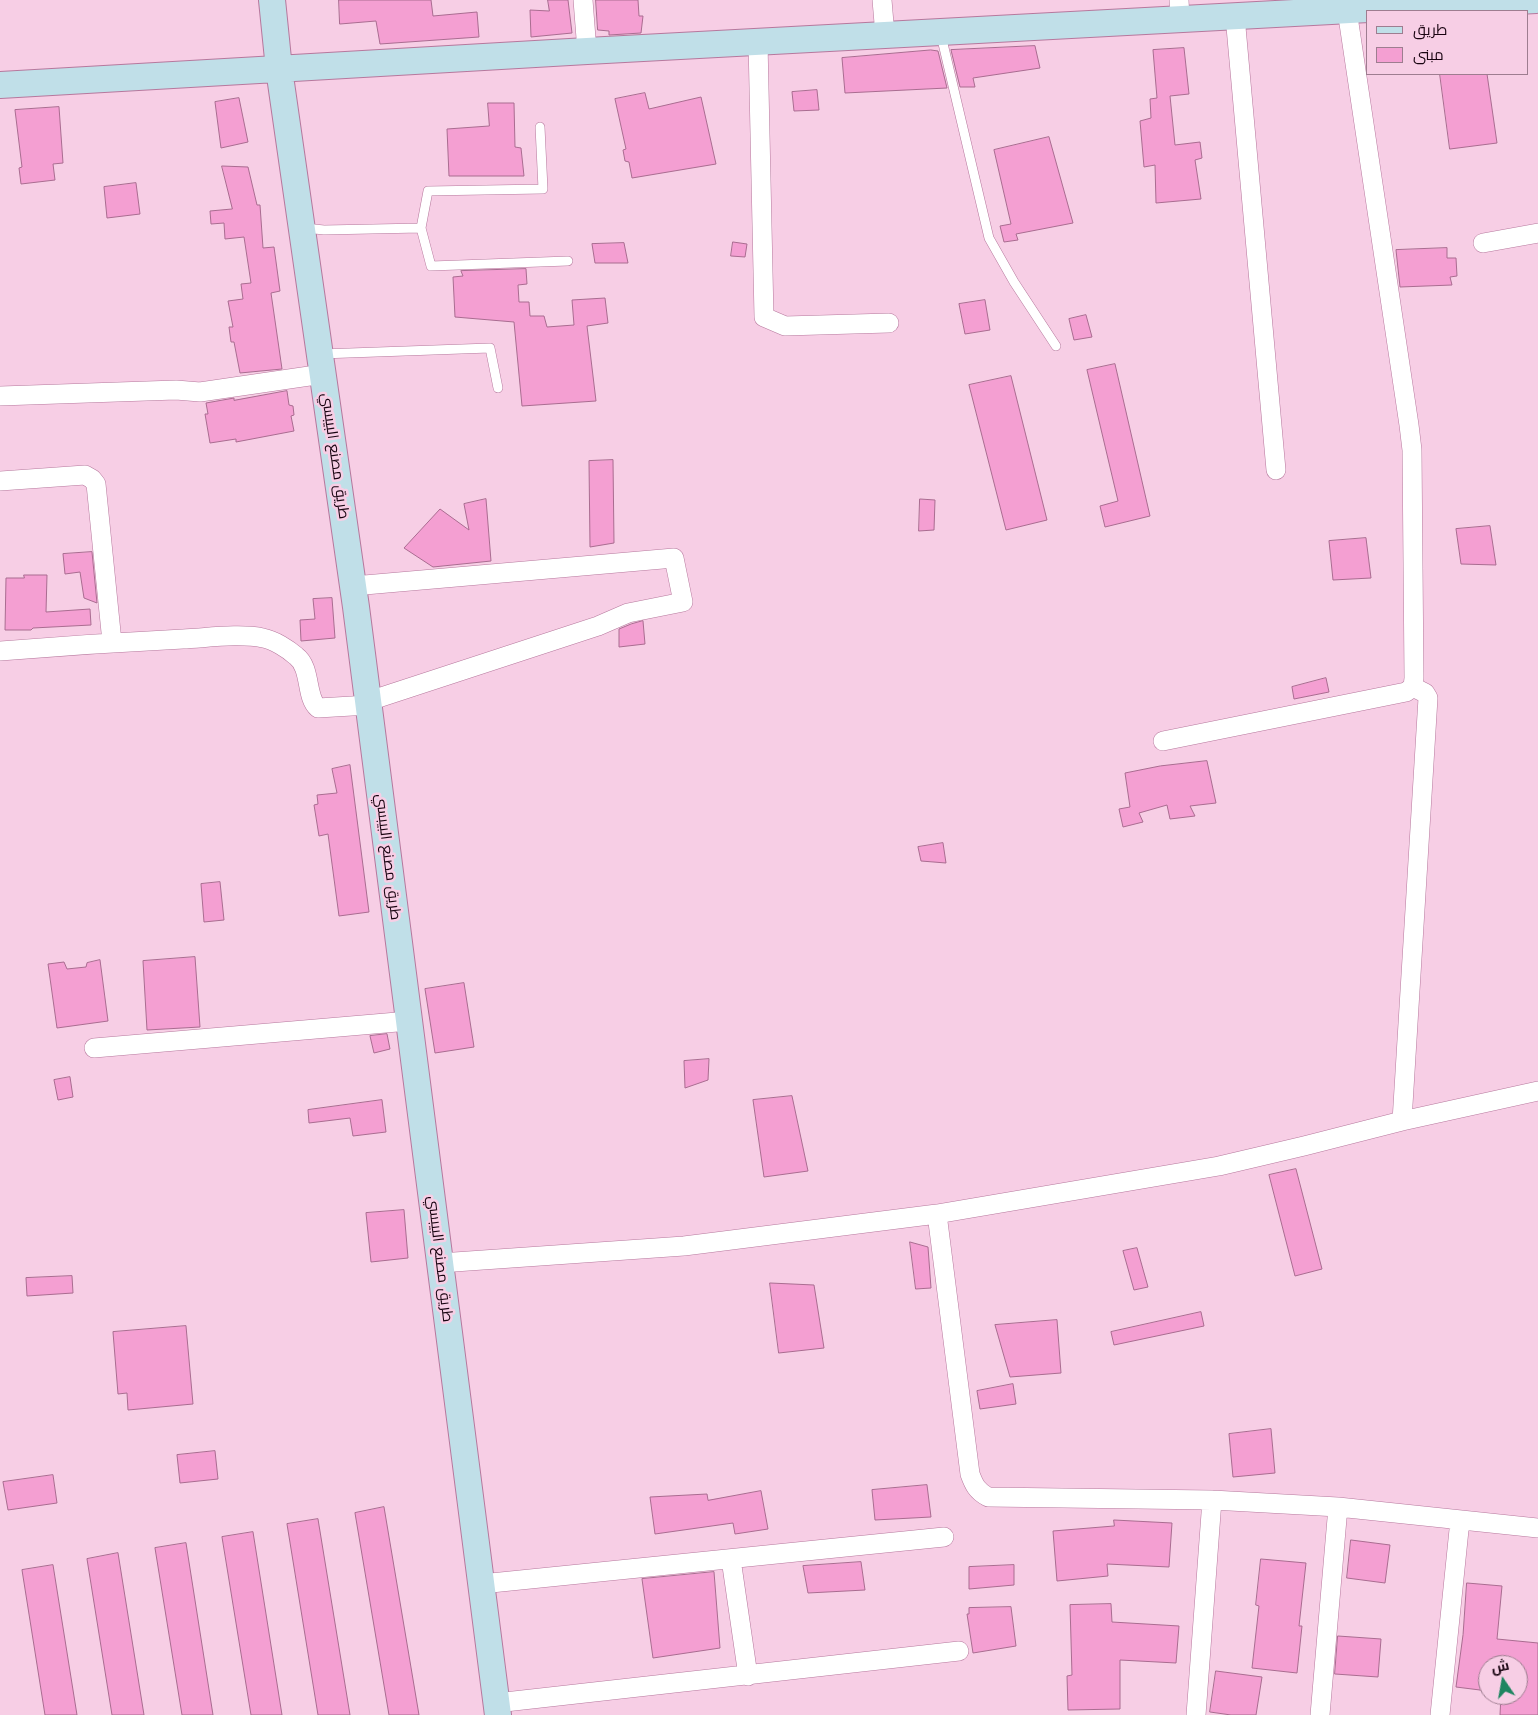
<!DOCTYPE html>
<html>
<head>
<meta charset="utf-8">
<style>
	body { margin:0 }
	#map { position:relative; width:1538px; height:1715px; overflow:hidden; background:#f7cee5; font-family:"Work Sans",Cairo,sans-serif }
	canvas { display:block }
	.legend { position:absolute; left:1366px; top:10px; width:162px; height:65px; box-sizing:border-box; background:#f7cee5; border:1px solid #9e7d90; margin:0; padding:6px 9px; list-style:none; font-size:15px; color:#180310 }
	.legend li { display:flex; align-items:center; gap:10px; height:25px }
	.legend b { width:25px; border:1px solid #9e7d90 }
	.north { position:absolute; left:1478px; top:1655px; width:50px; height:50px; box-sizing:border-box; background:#f7cee5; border:1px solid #9e7d90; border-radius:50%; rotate:348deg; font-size:14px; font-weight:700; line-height:20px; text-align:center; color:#180310 }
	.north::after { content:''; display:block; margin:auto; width:18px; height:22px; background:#1e8560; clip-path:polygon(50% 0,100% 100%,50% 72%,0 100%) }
</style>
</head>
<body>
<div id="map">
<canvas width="1538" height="1715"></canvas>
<ul class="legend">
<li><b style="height:6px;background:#c0dfe8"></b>طريق</li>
<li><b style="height:14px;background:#f49fd2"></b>مبنى</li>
</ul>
<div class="north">ش</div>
</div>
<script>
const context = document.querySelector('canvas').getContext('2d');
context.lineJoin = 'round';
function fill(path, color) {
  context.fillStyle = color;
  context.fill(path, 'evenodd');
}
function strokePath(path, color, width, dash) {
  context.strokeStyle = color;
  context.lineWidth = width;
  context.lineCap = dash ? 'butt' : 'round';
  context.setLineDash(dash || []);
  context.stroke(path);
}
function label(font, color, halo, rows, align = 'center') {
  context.font = font + ' "Work Sans",Cairo,sans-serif';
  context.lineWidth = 5;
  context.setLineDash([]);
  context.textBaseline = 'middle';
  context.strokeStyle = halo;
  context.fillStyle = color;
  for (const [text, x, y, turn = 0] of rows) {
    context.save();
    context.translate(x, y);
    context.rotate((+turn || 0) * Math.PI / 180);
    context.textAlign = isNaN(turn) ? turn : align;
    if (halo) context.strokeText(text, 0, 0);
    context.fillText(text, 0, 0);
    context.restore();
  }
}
const building = new Path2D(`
	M 339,0 L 431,0 L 433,16 L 477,12 L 479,37 L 380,44 L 376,21 L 340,24 Z
	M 548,0 L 568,0 L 572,33 L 531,37 L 530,10 L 549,11 Z
	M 596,0 L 638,0 L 639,16 L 643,16 L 641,33 L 609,35 L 609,31 L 598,30 Z
	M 1035,46 L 1040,68 L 973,78 L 975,87 L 960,87 L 951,50 Z
	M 1184,48 L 1189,94 L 1170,96 L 1175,145 L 1200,142 L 1202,158 L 1195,160 L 1201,199 L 1156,203 L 1155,165 L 1144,167 L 1140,121 L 1151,118 L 1150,99 L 1157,98 L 1153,50 Z
	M 931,50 L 938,51 L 947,88 L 845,93 L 842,58 Z
	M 1440,74 L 1487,74 L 1497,143 L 1450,149 Z
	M 817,90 L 819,110 L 794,111 L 792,92 Z
	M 645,93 L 649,109 L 701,97 L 716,164 L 632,178 L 629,162 L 625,161 L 623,150 L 626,149 L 615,99 Z
	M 239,98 L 248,142 L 221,148 L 215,102 Z
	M 488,103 L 514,103 L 515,147 L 521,148 L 524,176 L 449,176 L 447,129 L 489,126 Z
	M 59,107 L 63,163 L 53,164 L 55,180 L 21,184 L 19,168 L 22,167 L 15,110 Z
	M 1049,137 L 1073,223 L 1016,234 L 1018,240 L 1004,242 L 1000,226 L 1011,224 L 994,150 Z
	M 222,166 L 248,167 L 257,205 L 260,205 L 263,248 L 274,247 L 280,291 L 271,293 L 282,369 L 240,373 L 234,342 L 231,342 L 229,327 L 233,327 L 228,301 L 243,299 L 241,284 L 251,283 L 244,237 L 225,239 L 224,223 L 211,224 L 210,211 L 232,209 Z
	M 136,183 L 140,214 L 107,218 L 104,187 Z
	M 733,242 L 747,244 L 745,257 L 731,256 Z
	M 624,243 L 628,263 L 595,263 L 592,244 Z
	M 1447,248 L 1447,258 L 1456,258 L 1457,276 L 1450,277 L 1452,285 L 1400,287 L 1396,250 Z
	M 526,269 L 527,284 L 518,285 L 519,302 L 529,302 L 530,316 L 544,316 L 547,327 L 574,325 L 572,300 L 605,298 L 608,323 L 587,326 L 596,401 L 522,406 L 514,322 L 455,317 L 453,277 L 463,276 L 461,271 Z
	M 985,300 L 990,330 L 965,334 L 959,304 Z
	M 1086,315 L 1092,337 L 1074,340 L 1069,319 Z
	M 1115,364 L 1150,516 L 1105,527 L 1100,506 L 1118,501 L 1087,370 Z
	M 1011,376 L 1047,520 L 1006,530 L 969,385 Z
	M 287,391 L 289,405 L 293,406 L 294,415 L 291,416 L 294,431 L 236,442 L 236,439 L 210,443 L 205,414 L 208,414 L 206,403 L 234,398 L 234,400 Z
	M 613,460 L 614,543 L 590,547 L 589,461 Z
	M 486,499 L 491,561 L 433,567 L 404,548 L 440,509 L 469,530 L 464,504 Z
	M 920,499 L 935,500 L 934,530 L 919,531 Z
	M 1490,526 L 1496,565 L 1461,564 L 1456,529 Z
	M 1366,538 L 1371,578 L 1333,580 L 1329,541 Z
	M 92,552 L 97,603 L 84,598 L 80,572 L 65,574 L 63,554 Z
	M 24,575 L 47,575 L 46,612 L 90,609 L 91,625 L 33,628 L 31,630 L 5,630 L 6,578 L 24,578 Z
	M 332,598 L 335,638 L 301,641 L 300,620 L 315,619 L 313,599 Z
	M 643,621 L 645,644 L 619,647 L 619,629 L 631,624 Z
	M 1326,678 L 1329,692 L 1294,699 L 1292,687 Z
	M 1207,761 L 1216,803 L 1190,806 L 1195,816 L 1170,819 L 1167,805 L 1139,813 L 1143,822 L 1123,827 L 1119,809 L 1130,807 L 1125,773 L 1160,766 Z
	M 350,765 L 369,912 L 339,916 L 328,834 L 319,836 L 314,805 L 318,804 L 317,795 L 337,793 L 332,769 Z
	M 943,843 L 946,863 L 921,861 L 918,847 Z
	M 220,882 L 224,920 L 204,922 L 201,884 Z
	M 195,957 L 200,1027 L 147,1030 L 143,961 Z
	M 100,960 L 108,1021 L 57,1028 L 48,964 L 64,962 L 67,969 L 86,967 L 87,963 Z
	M 464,983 L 474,1047 L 435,1053 L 425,989 Z
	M 387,1034 L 390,1049 L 374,1053 L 370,1036 Z
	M 709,1059 L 708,1080 L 685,1088 L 684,1061 Z
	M 70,1077 L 73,1097 L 58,1100 L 54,1080 Z
	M 792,1096 L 808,1171 L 764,1177 L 753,1100 Z
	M 382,1100 L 386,1132 L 353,1136 L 350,1118 L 309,1123 L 308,1110 Z
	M 1296,1169 L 1322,1269 L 1295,1276 L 1269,1175 Z
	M 404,1210 L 408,1258 L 371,1262 L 366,1213 Z
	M 910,1242 L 928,1247 L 931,1288 L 916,1289 Z
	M 1137,1248 L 1148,1287 L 1134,1290 L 1123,1251 Z
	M 72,1276 L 73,1293 L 27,1296 L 26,1278 Z
	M 770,1283 L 814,1285 L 824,1348 L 779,1353 Z
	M 1201,1312 L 1204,1326 L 1114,1345 L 1111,1332 Z
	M 1057,1320 L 1061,1373 L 1010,1377 L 995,1325 Z
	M 186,1326 L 193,1404 L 128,1410 L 127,1393 L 118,1394 L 113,1332 Z
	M 1013,1384 L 1016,1404 L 980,1409 L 977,1391 Z
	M 1271,1429 L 1275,1473 L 1233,1477 L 1229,1434 Z
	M 215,1451 L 218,1479 L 180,1483 L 177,1455 Z
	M 53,1475 L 57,1503 L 8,1510 L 3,1482 Z
	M 927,1485 L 931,1517 L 875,1520 L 872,1490 Z
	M 761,1491 L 768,1529 L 735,1534 L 733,1523 L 655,1534 L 650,1497 L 707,1494 L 708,1500 Z
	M 384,1507 L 419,1715 L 389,1715 L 355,1513 Z
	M 318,1519 L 350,1715 L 318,1715 L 287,1524 Z
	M 1114,1520 L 1172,1523 L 1169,1567 L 1107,1564 L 1108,1576 L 1057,1581 L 1053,1531 L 1114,1526 Z
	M 253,1532 L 282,1715 L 251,1715 L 222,1537 Z
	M 1351,1540 L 1390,1545 L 1385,1583 L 1347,1578 Z
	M 186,1543 L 213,1715 L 182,1715 L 155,1548 Z
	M 118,1553 L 144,1715 L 112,1715 L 87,1559 Z
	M 1261,1559 L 1306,1563 L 1299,1626 L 1302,1626 L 1297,1673 L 1252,1668 L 1259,1606 L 1256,1605 Z
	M 861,1562 L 865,1590 L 808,1593 L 803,1566 Z
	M 53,1565 L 77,1715 L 45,1715 L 22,1570 Z
	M 1014,1565 L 1014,1585 L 969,1589 L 969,1567 Z
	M 714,1572 L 720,1648 L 653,1658 L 642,1579 Z
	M 1467,1583 L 1502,1586 L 1497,1639 L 1538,1643 L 1538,1715 L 1500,1715 L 1501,1695 L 1518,1695 L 1518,1665 L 1488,1665 L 1488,1691 L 1456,1687 L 1463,1635 Z
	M 1111,1604 L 1112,1622 L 1179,1626 L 1176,1663 L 1120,1660 L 1120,1709 L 1068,1710 L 1067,1676 L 1072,1675 L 1070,1605 Z
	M 1011,1607 L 1016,1646 L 973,1653 L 967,1614 L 969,1614 L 969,1608 Z
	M 1338,1636 L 1381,1639 L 1378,1677 L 1335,1674 Z
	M 1216,1671 L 1262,1677 L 1256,1715 L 1231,1715 L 1210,1712 Z`);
fill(building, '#f49fd2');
strokePath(building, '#a96c90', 1);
const lane = new Path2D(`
	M 941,35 L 989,238 L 1014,282 L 1056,346
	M 305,228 L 324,230 L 421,228 L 428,191 L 543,189 L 540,127
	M 421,228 L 431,266 L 568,261
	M 321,354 L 490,348 L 498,388`);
const street = new Path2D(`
	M 583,0 L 587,51
	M 882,0 L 885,35
	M 1179,0 L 1180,19
	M 1235,16 L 1276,470
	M 758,42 L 764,317 L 785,326 L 889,323
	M 1483,243 L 1538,233
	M 0,396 L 176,390 L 200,392 L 323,374
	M 0,481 L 85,475 L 92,479 L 96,484 L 112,642
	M 353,586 L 674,558 L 683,602 L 628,613 L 598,626 L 369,701
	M 0,651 C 61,646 122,642 183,639 C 206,638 240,633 263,638 C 274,640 288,649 296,656 C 312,668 305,697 318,708 L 369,705
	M 1163,741 L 1406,692 L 1413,687 L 1414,678 L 1412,450 L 1409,425 L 1347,10
	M 94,1048 L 409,1021
	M 1402,1121 L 1428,698 L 1425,693 L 1413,687
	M 937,1214 L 970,1474 C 974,1485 977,1491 988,1497 L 1212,1500 L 1338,1507 L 1538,1528
	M 440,1263 L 684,1246 L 937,1214 L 1219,1166 L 1304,1146 L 1402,1121 L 1538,1091
	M 731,1559 L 748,1676
	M 481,1584 L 944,1537
	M 496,1703 L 959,1651
	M 1196,1715 L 1212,1500
	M 1320,1715 L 1338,1507
	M 1440,1715 L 1460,1520`);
const secondary = new Path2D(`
	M 272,0 L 279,69 L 356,607 L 498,1715
	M 0,85 L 587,51 L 1536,0`);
strokePath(lane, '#b6789d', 10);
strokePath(street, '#b6789d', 20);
strokePath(secondary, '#b6789d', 28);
strokePath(lane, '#fff', 9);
strokePath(street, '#fff', 19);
strokePath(secondary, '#c0dfe8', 26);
label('15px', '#180310', '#f7cee5', [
	["طريق مصنع البيبسي",335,456,82],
	["طريق مصنع البيبسي",388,857,83],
	["طريق مصنع البيبسي",440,1259,83]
]);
</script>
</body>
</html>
